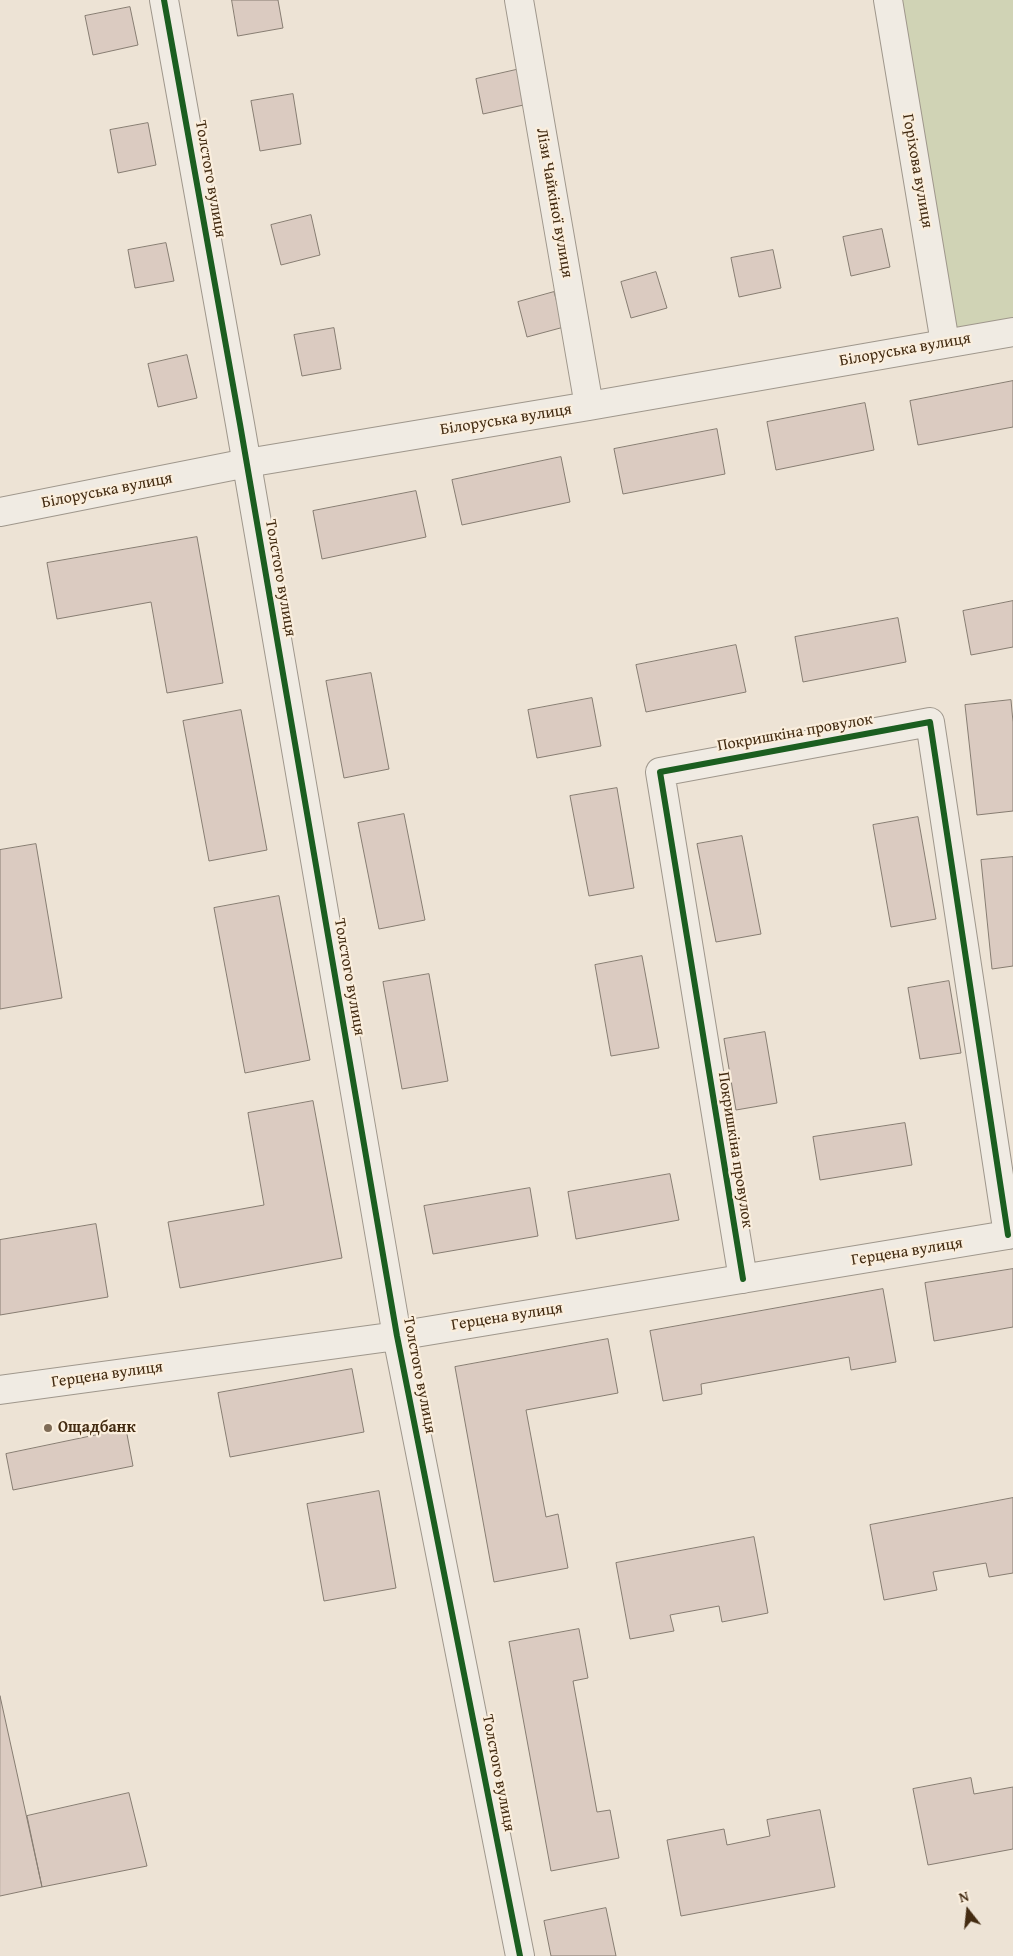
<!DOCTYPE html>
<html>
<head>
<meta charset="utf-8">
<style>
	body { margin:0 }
	#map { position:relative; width:1013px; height:1956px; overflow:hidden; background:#ede3d5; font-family:"Gentium Book Plus",serif }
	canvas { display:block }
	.north { position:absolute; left:943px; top:1886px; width:50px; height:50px; -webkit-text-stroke:4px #faeedd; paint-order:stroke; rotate:344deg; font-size:14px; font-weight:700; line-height:20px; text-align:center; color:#432b11 }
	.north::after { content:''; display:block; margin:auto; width:18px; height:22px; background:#432b11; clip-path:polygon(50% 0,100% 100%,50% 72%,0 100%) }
</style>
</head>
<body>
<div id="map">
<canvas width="1013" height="1956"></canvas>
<div class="north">N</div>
</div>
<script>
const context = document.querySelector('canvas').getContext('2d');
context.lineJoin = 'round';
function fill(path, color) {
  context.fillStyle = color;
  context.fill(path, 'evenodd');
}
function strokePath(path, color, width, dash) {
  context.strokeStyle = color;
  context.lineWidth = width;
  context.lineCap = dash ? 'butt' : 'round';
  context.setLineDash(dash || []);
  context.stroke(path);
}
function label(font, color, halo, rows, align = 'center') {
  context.font = font + ' "Gentium Book Plus",serif';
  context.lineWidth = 4.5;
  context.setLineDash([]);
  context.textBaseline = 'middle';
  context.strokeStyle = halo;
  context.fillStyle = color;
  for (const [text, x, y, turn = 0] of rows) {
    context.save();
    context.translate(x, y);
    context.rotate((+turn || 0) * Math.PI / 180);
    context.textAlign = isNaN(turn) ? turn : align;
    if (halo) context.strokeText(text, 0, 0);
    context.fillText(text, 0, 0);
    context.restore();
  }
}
fill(new Path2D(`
	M 879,0 L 1013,0 L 1013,330 L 939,340 Z`), '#d0d3b5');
const building = new Path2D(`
	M 232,0 L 278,0 L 283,28 L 238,36 Z
	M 130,7 L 138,45 L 93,55 L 85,16 Z
	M 529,67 L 537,102 L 483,114 L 476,79 Z
	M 293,94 L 301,144 L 260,151 L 251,101 Z
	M 148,123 L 156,165 L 118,173 L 110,130 Z
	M 311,215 L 320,255 L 281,265 L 271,225 Z
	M 882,229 L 890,267 L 851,276 L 843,237 Z
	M 166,243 L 174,281 L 135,288 L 128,250 Z
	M 773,250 L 781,288 L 739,297 L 731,258 Z
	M 656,272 L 667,308 L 631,318 L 621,282 Z
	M 554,292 L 564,327 L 527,337 L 518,302 Z
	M 334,328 L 341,369 L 302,376 L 294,335 Z
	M 187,355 L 197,398 L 158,407 L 148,364 Z
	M 1013,381 L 1013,427 L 918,445 L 910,401 Z
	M 865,403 L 874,450 L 776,470 L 767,422 Z
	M 717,429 L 725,474 L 623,494 L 614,449 Z
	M 561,457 L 570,502 L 462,525 L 452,480 Z
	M 416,491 L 426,537 L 322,559 L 313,511 Z
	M 197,537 L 223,683 L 167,693 L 151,602 L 57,619 L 47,563 Z
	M 1013,601 L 1013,647 L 971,655 L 963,611 Z
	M 898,618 L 906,662 L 803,682 L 795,637 Z
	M 736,645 L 746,692 L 646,712 L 636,665 Z
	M 371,673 L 389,769 L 344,778 L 326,681 Z
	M 592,698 L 601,746 L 537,758 L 528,710 Z
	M 1011,700 L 1013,722 L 1013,811 L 977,815 L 965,705 Z
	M 241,710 L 267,850 L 209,861 L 183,721 Z
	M 617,788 L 634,888 L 589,896 L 570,796 Z
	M 404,814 L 425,920 L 379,929 L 358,823 Z
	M 918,817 L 936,919 L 891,927 L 873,825 Z
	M 742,836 L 761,934 L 716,942 L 697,844 Z
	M 36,844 L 62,998 L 0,1009 L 0,850 Z
	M 1013,857 L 1013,966 L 992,969 L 981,860 Z
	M 279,896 L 310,1060 L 245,1073 L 214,908 Z
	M 642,956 L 659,1048 L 611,1056 L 595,965 Z
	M 429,974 L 448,1081 L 402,1089 L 383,982 Z
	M 949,981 L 961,1053 L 920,1059 L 908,988 Z
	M 765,1032 L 777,1103 L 736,1110 L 724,1039 Z
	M 313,1101 L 342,1258 L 180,1288 L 168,1222 L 264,1205 L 248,1113 Z
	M 905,1123 L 912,1165 L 820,1180 L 813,1137 Z
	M 670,1174 L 679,1220 L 576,1239 L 568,1192 Z
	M 530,1188 L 538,1236 L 433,1254 L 424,1206 Z
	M 96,1224 L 108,1297 L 0,1315 L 0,1240 Z
	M 1013,1269 L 1013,1327 L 934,1341 L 925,1283 Z
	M 883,1289 L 896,1362 L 851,1370 L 849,1357 L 701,1384 L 702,1394 L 663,1401 L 650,1331 Z
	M 608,1339 L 618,1393 L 526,1410 L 546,1517 L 558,1514 L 568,1568 L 494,1582 L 455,1367 Z
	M 352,1369 L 364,1432 L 230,1457 L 218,1393 Z
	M 126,1429 L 133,1466 L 13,1490 L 6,1454 Z
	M 379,1491 L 396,1588 L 324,1601 L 307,1504 Z
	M 1013,1498 L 1013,1573 L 989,1577 L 986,1563 L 933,1572 L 937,1590 L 884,1600 L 870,1525 Z
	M 754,1537 L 768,1613 L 722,1622 L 719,1606 L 670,1615 L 674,1631 L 630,1639 L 616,1563 Z
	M 579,1629 L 588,1678 L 573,1681 L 597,1812 L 610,1810 L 619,1858 L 551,1871 L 509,1642 Z
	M 0,1696 L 42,1887 L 0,1896 Z
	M 971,1778 L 974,1794 L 1013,1787 L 1013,1849 L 928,1865 L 913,1789 Z
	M 129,1793 L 147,1866 L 42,1887 L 27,1816 Z
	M 820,1810 L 835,1887 L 681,1916 L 667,1840 L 724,1829 L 727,1845 L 770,1836 L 767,1820 Z
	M 606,1908 L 616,1956 L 551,1956 L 544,1921 Z`);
fill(building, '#dbcbc1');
strokePath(building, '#877d72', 1);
const street = new Path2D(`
	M 164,0 L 240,424 L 397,1336 L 520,1956
	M 519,0 L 589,406
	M 888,0 L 945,343
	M 0,512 L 247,463 L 589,406 L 1013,332
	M 743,1279 L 660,772 L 930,722 L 1008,1235
	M 0,1390 L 397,1336 L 1013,1234`);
strokePath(street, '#9f978c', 30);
strokePath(street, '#f0ebe3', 28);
strokePath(new Path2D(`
	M 164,0 L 240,424 L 397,1336 L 520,1956
	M 743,1279 L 660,772 L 930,722 L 1008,1235`), '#1b5e20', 6);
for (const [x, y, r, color] of [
	[48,1428,5,"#7e6b56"]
]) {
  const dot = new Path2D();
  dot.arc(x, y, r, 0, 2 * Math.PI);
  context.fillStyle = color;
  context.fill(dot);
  strokePath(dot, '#faeedd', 2);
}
label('16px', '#432b11', '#faeedd', [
	["Горіхова вулиця",917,171,80],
	["Толстого вулиця",210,179,80],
	["Лізи Чайкіної вулиця",554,203,80],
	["Білоруська вулиця",905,350,-10],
	["Білоруська вулиця",506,420,-9],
	["Білоруська вулиця",107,491,-11],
	["Толстого вулиця",280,578,80],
	["Покришкіна провулок",795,733,-10],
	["Толстого вулиця",349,977,80],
	["Покришкіна провулок",735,1150,81],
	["Герцена вулиця",907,1252,-9],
	["Герцена вулиця",507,1317,-9],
	["Герцена вулиця",107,1375,-8],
	["Толстого вулиця",419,1375,79],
	["Толстого вулиця",498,1773,79]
]);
label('bold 16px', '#432b11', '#faeedd', [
	["Ощадбанк",58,1428]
], 'left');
</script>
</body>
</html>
